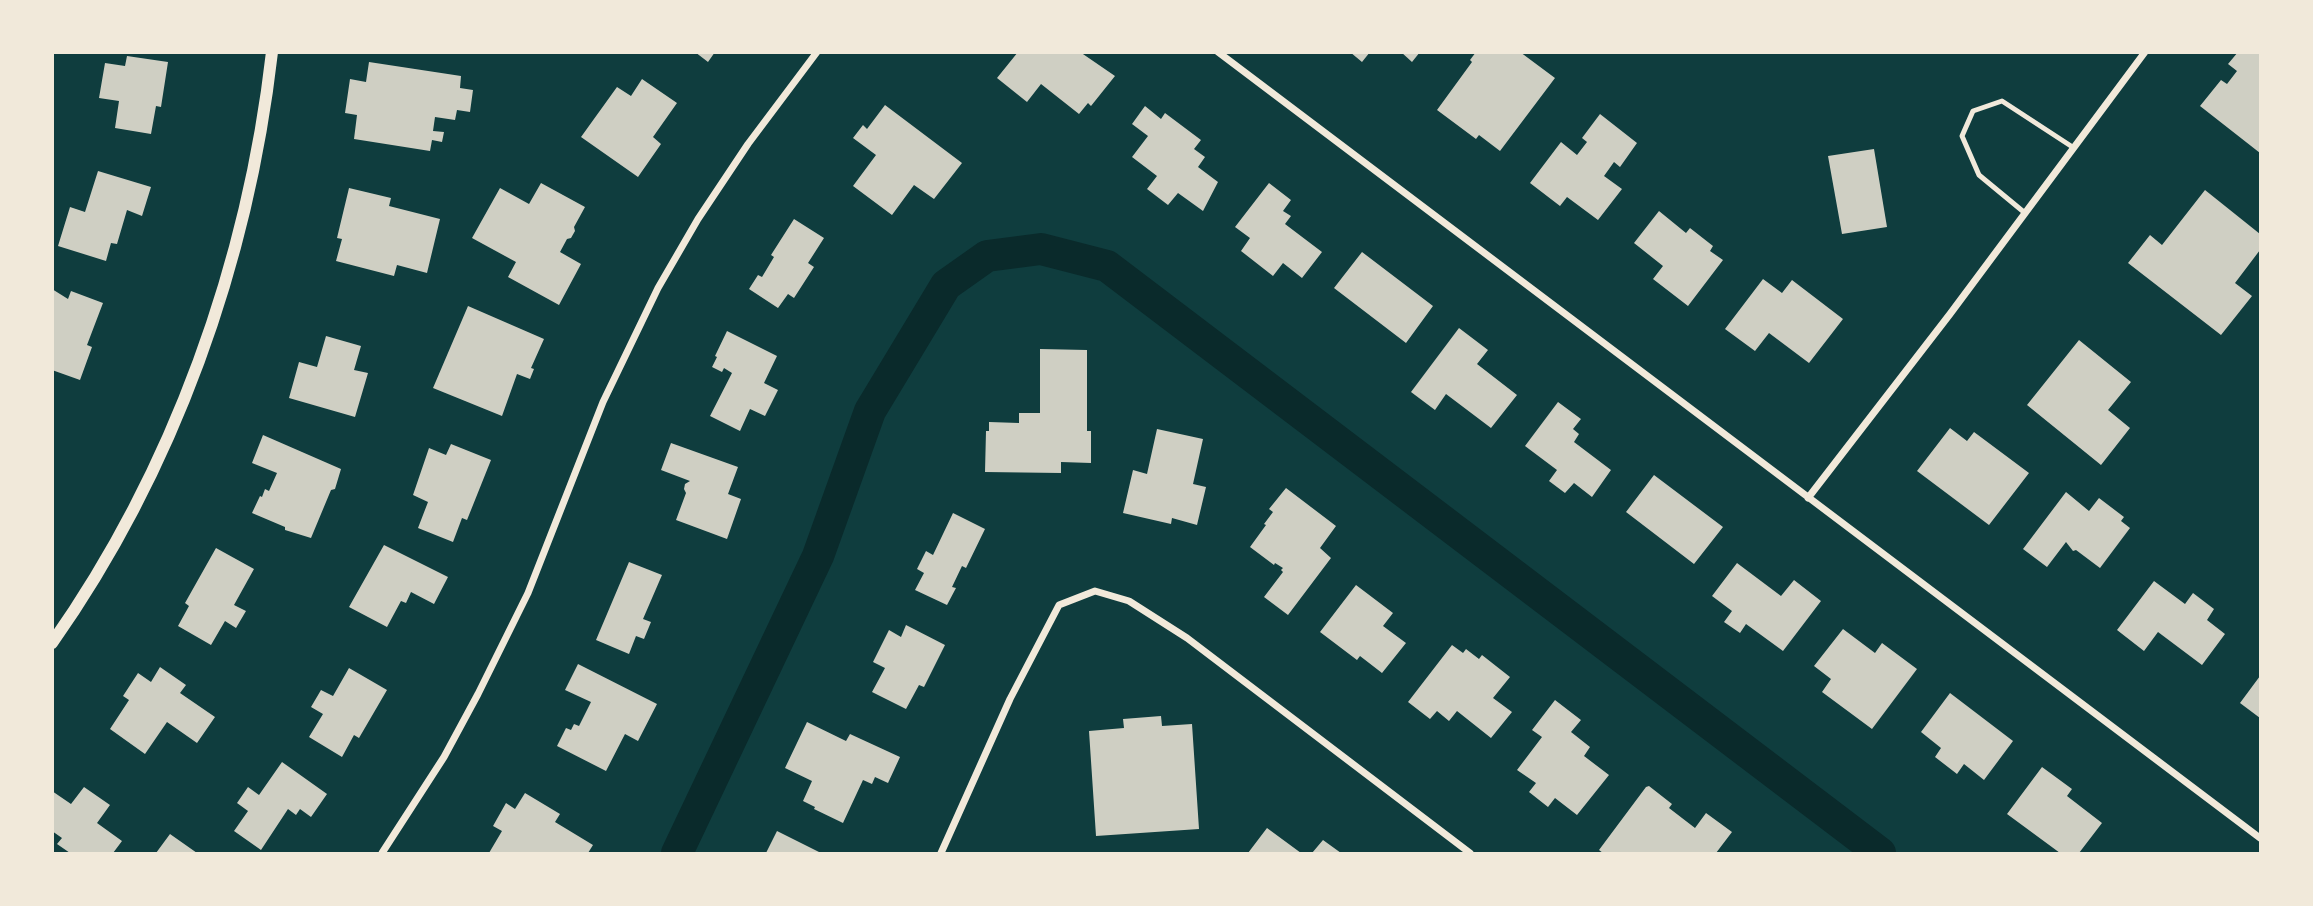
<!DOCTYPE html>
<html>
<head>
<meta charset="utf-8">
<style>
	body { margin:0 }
	#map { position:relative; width:2313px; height:906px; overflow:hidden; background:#0f3d3e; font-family:"PT Serif",serif }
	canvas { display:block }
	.frame { position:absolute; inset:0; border:54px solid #f1e9da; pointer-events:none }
</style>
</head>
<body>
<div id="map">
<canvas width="2313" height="906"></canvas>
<div class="frame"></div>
</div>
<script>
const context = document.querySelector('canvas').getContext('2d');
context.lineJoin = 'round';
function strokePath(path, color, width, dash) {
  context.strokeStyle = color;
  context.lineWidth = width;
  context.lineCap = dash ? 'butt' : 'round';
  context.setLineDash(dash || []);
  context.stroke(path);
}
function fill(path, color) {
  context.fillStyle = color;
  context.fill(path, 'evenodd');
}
strokePath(new Path2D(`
	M 677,853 L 818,556 L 870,411 L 946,285 L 987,256 L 1041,249 L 1107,266 L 1880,853`), '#0a2a2b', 32);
fill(new Path2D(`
	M 695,52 L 715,52 L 708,62 Z
	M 1018,52 L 1080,52 L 1115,76 L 1091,106 L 1088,103 L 1079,114 L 1041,84 L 1027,102 L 997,78 Z
	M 1350,52 L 1370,52 L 1362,62 Z
	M 1401,52 L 1420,52 L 1412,62 Z
	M 1476,52 L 1520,52 L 1555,78 L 1500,151 L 1479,135 L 1476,139 L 1437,110 L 1472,62 L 1470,60 Z
	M 2238,52 L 2260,52 L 2260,153 L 2200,106 L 2221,80 L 2227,84 L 2237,71 L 2228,64 Z
	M 127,56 L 168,62 L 161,107 L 156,106 L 151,134 L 115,128 L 119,101 L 99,98 L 105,63 L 125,66 Z
	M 369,62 L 461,76 L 460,88 L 473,90 L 470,112 L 457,110 L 455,120 L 435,117 L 433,131 L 444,132 L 442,142 L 432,140 L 430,151 L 354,139 L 357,115 L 345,113 L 350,79 L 366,82 Z
	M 642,79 L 677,103 L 653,137 L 661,144 L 638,177 L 581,137 L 617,87 L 631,96 Z
	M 885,105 L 962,163 L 934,199 L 914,185 L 892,215 L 853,186 L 876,155 L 853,138 L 863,125 L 867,129 Z
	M 1145,106 L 1161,119 L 1165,113 L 1201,140 L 1194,149 L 1205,157 L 1198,167 L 1218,182 L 1203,211 L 1178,193 L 1168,205 L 1147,189 L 1157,176 L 1132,157 L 1148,136 L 1132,124 Z
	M 1600,114 L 1637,143 L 1620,167 L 1614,162 L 1604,176 L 1622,189 L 1598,220 L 1567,197 L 1560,206 L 1530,183 L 1561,142 L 1577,155 L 1587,142 L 1582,138 Z
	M 1874,149 L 1887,227 L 1842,234 L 1828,156 Z
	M 98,171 L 151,187 L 142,216 L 127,210 L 117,244 L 111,243 L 106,261 L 58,246 L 70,207 L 85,212 Z
	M 541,183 L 585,207 L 574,227 L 575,231 L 571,238 L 567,239 L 560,252 L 581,264 L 559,305 L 508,277 L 516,262 L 472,238 L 500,188 L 529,204 Z
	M 1269,183 L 1291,200 L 1283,211 L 1291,216 L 1285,224 L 1322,252 L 1302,278 L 1283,263 L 1273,276 L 1241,251 L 1250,238 L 1235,227 Z
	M 349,188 L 391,198 L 389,206 L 440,219 L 427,273 L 397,265 L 394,276 L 336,261 L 342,239 L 337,238 Z
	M 2205,190 L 2260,234 L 2260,250 L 2235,283 L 2252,296 L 2221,335 L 2128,263 L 2150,235 L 2162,245 Z
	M 1659,211 L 1686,233 L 1690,228 L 1713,246 L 1710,251 L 1723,260 L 1688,306 L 1653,279 L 1663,266 L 1634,243 Z
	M 794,219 L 824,238 L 808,263 L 814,267 L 794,298 L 788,294 L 778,308 L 749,289 L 758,275 L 762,277 L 774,257 L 771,255 Z
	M 1362,252 L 1433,306 L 1406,343 L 1334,288 Z
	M 1763,279 L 1782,293 L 1792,280 L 1843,319 L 1809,363 L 1769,333 L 1755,351 L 1725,329 Z
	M 52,289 L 68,299 L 71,291 L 103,303 L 87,345 L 92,347 L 80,380 L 52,370 Z
	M 468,306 L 544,339 L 531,368 L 534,369 L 530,379 L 517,374 L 502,416 L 433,388 Z
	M 1459,328 L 1488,350 L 1477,364 L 1517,395 L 1491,428 L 1446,394 L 1435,410 L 1411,392 Z
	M 727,331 L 777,356 L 764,383 L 778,390 L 765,416 L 750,409 L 740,431 L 710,416 L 732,373 L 724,368 L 722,372 L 712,367 L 717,357 L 715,356 Z
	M 326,336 L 361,346 L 354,370 L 368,373 L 355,417 L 289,398 L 299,362 L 317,367 Z
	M 2079,340 L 2131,382 L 2108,410 L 2130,428 L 2101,465 L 2027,405 Z
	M 1040,349 L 1087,350 L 1087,431 L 1091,431 L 1091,463 L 1061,462 L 1061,473 L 985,472 L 986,431 L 989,431 L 989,422 L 1019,423 L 1019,413 L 1040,413 Z
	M 1558,402 L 1581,419 L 1573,429 L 1579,434 L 1574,442 L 1611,470 L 1592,497 L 1574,483 L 1565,493 L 1549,481 L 1557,470 L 1525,446 Z
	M 1950,428 L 1967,441 L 1974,432 L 2029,473 L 1989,525 L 1917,471 Z
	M 1157,429 L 1203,439 L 1193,484 L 1206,487 L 1197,525 L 1172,518 L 1171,524 L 1123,513 L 1133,470 L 1147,474 Z
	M 263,435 L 341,469 L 335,489 L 331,490 L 311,538 L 285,530 L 285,527 L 252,513 L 260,496 L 262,497 L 265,489 L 269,491 L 277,473 L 252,463 Z
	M 671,443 L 738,467 L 728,494 L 741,499 L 727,539 L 676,520 L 686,493 L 684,489 L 685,484 L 690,481 L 661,470 Z
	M 451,444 L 491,460 L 467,520 L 462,518 L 453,542 L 418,528 L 428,502 L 413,495 L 429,448 L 446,455 Z
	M 1654,475 L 1723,527 L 1694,564 L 1626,512 Z
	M 1286,488 L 1336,526 L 1320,548 L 1331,558 L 1288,615 L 1264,597 L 1283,572 L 1281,570 L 1283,568 L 1275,563 L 1274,565 L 1250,547 L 1266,525 L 1264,524 L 1273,512 L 1269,509 Z
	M 2066,492 L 2089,511 L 2099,498 L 2124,517 L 2121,521 L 2130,528 L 2100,568 L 2076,550 L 2073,551 L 2066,542 L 2047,567 L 2023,549 Z
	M 953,513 L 985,529 L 966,568 L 962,566 L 952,587 L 956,588 L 947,605 L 915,590 L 924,573 L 917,569 L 926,551 L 933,555 Z
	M 384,545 L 448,577 L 434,604 L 411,592 L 406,603 L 401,601 L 387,627 L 349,607 Z
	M 216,548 L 254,569 L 234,605 L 246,611 L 236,628 L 225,621 L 211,645 L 178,626 L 189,606 L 185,603 Z
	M 629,562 L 662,575 L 643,619 L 651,622 L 644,639 L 636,636 L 629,654 L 596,640 Z
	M 1737,563 L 1781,596 L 1794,580 L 1821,601 L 1783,651 L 1746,624 L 1740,633 L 1724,622 L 1732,611 L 1712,596 Z
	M 2154,581 L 2185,604 L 2193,593 L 2214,609 L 2207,620 L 2225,634 L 2202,665 L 2158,632 L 2144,651 L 2117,630 Z
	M 1356,585 L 1393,613 L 1383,626 L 1406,643 L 1382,673 L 1360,656 L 1357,660 L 1320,632 Z
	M 906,625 L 945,645 L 924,687 L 919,685 L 906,709 L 872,692 L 885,668 L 873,662 L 889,630 L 901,637 Z
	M 1843,629 L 1875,653 L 1882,643 L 1917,669 L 1872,729 L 1822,692 L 1831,679 L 1814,666 Z
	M 1452,645 L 1463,653 L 1466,649 L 1479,659 L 1482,655 L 1510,677 L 1493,698 L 1512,712 L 1491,738 L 1457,711 L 1449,721 L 1437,711 L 1430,719 L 1408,702 Z
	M 578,664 L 657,704 L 638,741 L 625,734 L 606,771 L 557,746 L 566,728 L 571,730 L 574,724 L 579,726 L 591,702 L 565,690 Z
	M 160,667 L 186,685 L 180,693 L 215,717 L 197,743 L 167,722 L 145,754 L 110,729 L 129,700 L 123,696 L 138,673 L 151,682 Z
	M 349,668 L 387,690 L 359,738 L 354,735 L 342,757 L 309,737 L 323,714 L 311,707 L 321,690 L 333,696 Z
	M 2260,676 L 2260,718 L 2240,703 Z
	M 1950,693 L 2013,741 L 1984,780 L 1964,764 L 1957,774 L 1935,757 L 1941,748 L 1921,732 Z
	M 1555,700 L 1581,720 L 1571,732 L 1590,747 L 1584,756 L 1609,775 L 1577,815 L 1555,798 L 1548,807 L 1529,792 L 1536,783 L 1517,770 L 1542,737 L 1532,730 Z
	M 1161,716 L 1162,726 L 1192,724 L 1199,829 L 1096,836 L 1089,731 L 1124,728 L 1123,719 Z
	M 807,722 L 846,741 L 850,734 L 900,757 L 888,783 L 875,777 L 872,784 L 863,780 L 843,823 L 814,809 L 815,807 L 803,801 L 812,781 L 785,768 Z
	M 282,762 L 327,794 L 311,817 L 300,809 L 296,815 L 288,809 L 261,850 L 234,831 L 248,811 L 237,803 L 248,787 L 259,795 Z
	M 2042,767 L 2072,789 L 2067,796 L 2102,823 L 2079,853 L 2060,853 L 2007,814 Z
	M 1649,786 L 1672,804 L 1669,808 L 1695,828 L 1706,813 L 1732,832 L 1716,853 L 1603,853 L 1599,850 L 1646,787 Z
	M 84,787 L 110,805 L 97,823 L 122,841 L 113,853 L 70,853 L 57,844 L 62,838 L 52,831 L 52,791 L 71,804 Z
	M 525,793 L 560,814 L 555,822 L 593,845 L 588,853 L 489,853 L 502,831 L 493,826 L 506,803 L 515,809 Z
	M 1267,828 L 1301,853 L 1248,853 Z
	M 777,831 L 821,853 L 766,853 Z
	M 170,834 L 197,853 L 156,853 Z
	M 1323,840 L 1341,853 L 1312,853 Z`), '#cfcfc3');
strokePath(new Path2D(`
	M 2025,213 L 1979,175 L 1962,136 L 1973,111 L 2002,101 L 2074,148`), '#f1e9da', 5);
strokePath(new Path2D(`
	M 1218,52 L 2260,838
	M 1808,498 L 1950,314 L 2145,52
	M 382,853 L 444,757 L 478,694 L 528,593 L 603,402 L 658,288 L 698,219 L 748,144 L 817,52
	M 941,853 L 1010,699 L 1059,605 L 1095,591 L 1129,601 L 1187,638 L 1470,853`), '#f1e9da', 7);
strokePath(new Path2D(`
	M 52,643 C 174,470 248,262 272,52`), '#f1e9da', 12);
</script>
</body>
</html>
